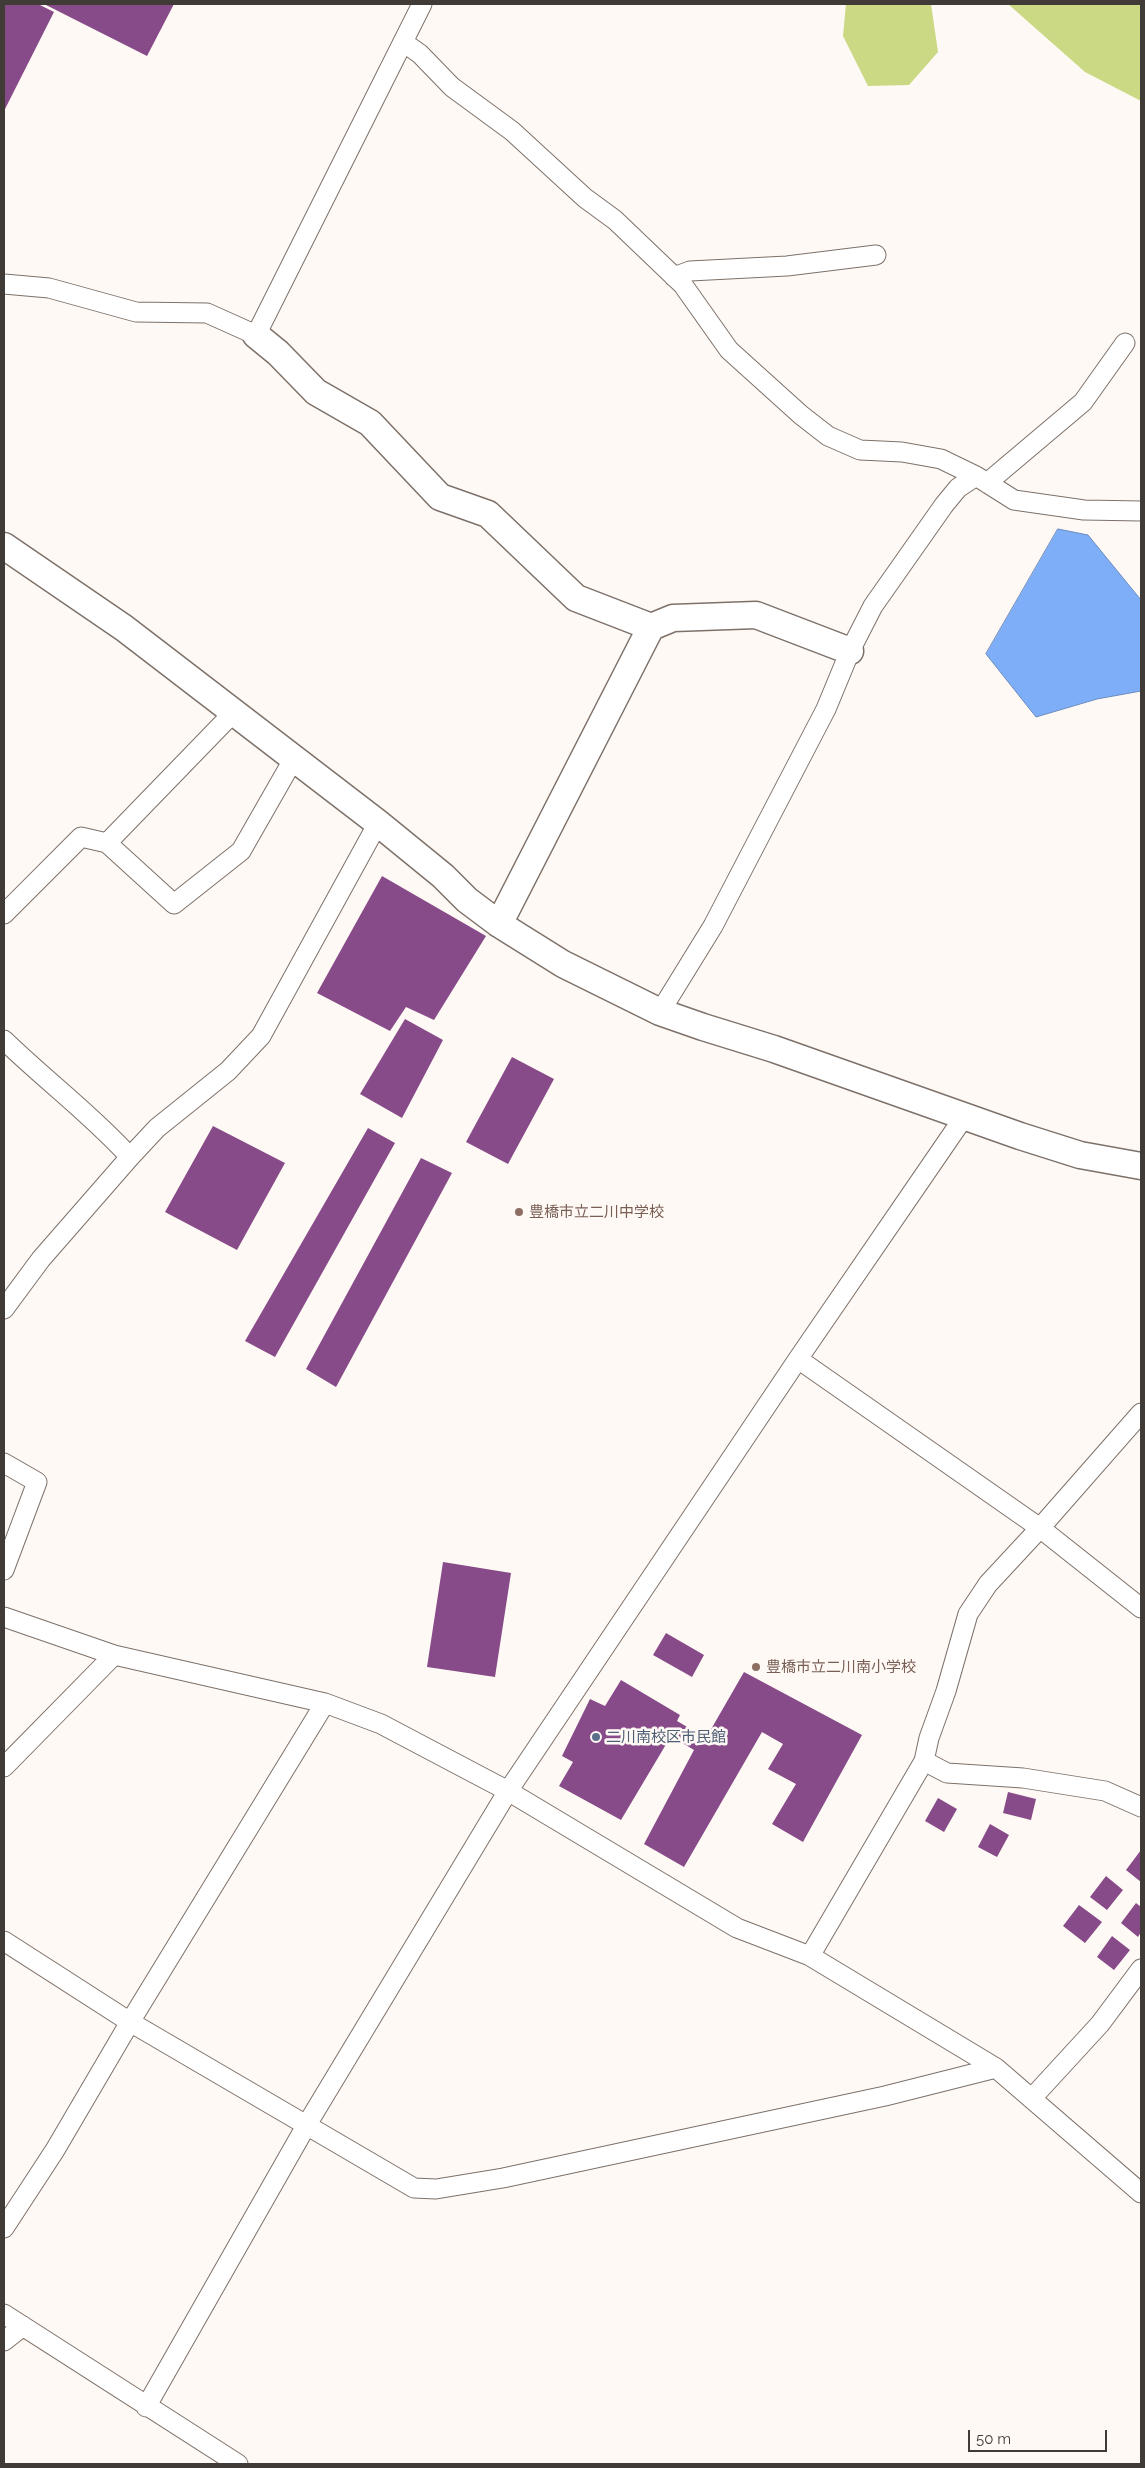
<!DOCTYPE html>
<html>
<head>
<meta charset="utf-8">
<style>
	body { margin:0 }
	#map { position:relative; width:1145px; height:2468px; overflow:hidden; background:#fff9f5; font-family:Raleway,sans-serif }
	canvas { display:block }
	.frame { position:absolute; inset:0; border:5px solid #403b37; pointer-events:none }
	.scale { position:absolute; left:968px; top:2430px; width:139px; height:22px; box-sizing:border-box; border:2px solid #403b37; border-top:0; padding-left:6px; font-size:15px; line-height:18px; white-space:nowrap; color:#403b37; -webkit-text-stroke:4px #fff9f5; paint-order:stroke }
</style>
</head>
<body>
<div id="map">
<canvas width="1145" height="2468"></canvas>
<div class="frame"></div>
<div class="scale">50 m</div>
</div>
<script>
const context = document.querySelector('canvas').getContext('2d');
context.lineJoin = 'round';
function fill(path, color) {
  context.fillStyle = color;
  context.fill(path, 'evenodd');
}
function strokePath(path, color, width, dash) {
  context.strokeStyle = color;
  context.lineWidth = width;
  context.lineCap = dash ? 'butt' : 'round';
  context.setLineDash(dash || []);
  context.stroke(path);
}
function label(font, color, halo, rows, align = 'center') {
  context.font = font + ' Raleway,"Noto Sans JP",sans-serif';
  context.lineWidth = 5;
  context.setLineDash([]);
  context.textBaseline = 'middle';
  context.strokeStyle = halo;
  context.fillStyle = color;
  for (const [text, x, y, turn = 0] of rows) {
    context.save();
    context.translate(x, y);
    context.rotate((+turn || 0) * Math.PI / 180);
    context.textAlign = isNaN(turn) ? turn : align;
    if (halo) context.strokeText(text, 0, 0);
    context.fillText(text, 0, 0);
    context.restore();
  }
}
fill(new Path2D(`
	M 846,4 L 931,4 L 938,52 L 909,85 L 868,86 L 843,36 Z
	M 1008,4 L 1141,4 L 1141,101 L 1085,72 Z`), '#cbd984');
const water = new Path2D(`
	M 1058,529 L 1088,535 L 1141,600 L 1141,691 L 1097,699 L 1036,717 L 986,654 Z`);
fill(water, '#7eaef8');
strokePath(water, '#6b8cbe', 1);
fill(new Path2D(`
	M 4,4 L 38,4 L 54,12 L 4,111 Z
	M 44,4 L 174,4 L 147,56 Z
	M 382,876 L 486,936 L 434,1020 L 406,1007 L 390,1031 L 317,993 Z
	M 405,1019 L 443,1040 L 402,1118 L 360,1094 Z
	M 512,1057 L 554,1079 L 508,1164 L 466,1142 Z
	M 213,1126 L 285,1163 L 237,1250 L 165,1212 Z
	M 368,1128 L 395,1143 L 275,1357 L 245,1341 Z
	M 421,1158 L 452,1173 L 336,1387 L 306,1369 Z
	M 443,1562 L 511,1573 L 495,1677 L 427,1667 Z
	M 666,1633 L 704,1655 L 692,1677 L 653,1655 Z
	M 744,1672 L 862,1735 L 803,1842 L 772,1824 L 796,1784 L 768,1769 L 783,1744 L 762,1732 L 684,1867 L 644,1844 L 694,1750 L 671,1736 L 621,1820 L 559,1786 L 573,1762 L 562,1756 L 590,1699 L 605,1706 L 621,1680 L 680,1715 L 677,1721 L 706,1738 Z
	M 1008,1792 L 1036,1799 L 1031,1820 L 1003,1813 Z
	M 938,1798 L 957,1809 L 944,1832 L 925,1821 Z
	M 990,1824 L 1009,1835 L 997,1857 L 978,1847 Z
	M 1141,1850 L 1141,1882 L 1126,1870 Z
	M 1106,1876 L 1123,1890 L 1107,1910 L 1090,1897 Z
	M 1136,1903 L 1141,1907 L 1141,1932 L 1138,1937 L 1121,1923 Z
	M 1079,1905 L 1102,1922 L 1085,1943 L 1063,1926 Z
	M 1112,1936 L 1130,1950 L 1114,1970 L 1097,1957 Z`), '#884b89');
const street = new Path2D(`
	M 403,42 L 420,54 L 452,87 L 512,131 L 585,198 L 615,220 L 683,285 L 729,350 L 801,415 L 828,436 L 860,450 L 902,452 L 941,459 L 976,476 L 1014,500 L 1084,510 L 1141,511
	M 674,277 L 690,271 L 787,266 L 876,255
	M 4,284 L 49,288 L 136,312 L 207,313 L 256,335 L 422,4
	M 987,483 L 1083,402 L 1125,343
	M 107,843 L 174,904 L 241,851 L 293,760
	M 4,914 L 81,837 L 107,843 L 233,713
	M 660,1012 L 713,926 L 826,709 L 850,651 L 873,606 L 944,505 L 958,488 L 976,476
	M 4,1040 C 45,1080 91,1114 130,1157
	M 4,1309 L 41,1259 L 130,1157 L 157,1128 L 228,1071 L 261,1036 L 378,823
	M 798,1359 L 1040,1528 L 1141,1608
	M 4,1463 L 37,1482 L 4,1570
	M 4,1617 L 114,1655 L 325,1703 L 381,1724 L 508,1791 L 737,1928 L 810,1956 L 996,2068 L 1141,2193
	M 924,1761 L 947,1773 L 1023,1778 L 1105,1791 L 1141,1807
	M 4,1767 L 114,1655
	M 4,1941 L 130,2022 L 414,2188 L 436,2189 L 503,2178 L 885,2096 L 996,2068
	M 810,1956 L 924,1761 L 929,1738 L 946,1691 L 968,1614 L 988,1584 L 1040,1528 L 1141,1413
	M 1032,2098 L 1100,2024 L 1141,1969
	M 4,2228 L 55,2150 L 130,2022 L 325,1703
	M 4,2314 L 238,2464
	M 4,2341 L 23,2326
	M 146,2407 L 306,2126 L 508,1791 L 798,1359 L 964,1117`);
const secondary = new Path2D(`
	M 256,335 L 278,353 L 316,392 L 370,423 L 440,497 L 488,514 L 576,598 L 651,627 L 673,618 L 756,615 L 850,651
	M 4,546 L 124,628 L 378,823 L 443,876 L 467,900 L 499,924 L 563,964 L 660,1012 L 703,1027 L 774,1049 L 1020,1136 L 1080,1155 L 1141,1166
	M 499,924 L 651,627`);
strokePath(street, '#7d7169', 21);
strokePath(secondary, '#7d7169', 29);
strokePath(street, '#fff', 19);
strokePath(secondary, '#fff', 26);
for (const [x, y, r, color] of [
	[519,1212,5,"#8d6e63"],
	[756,1667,5,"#8d6e63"],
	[596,1737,5,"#5c6f8a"]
]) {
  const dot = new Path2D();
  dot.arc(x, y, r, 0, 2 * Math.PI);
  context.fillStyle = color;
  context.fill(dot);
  strokePath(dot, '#fff9f5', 2);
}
label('15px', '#785e54', '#fff9f5', [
	["豊橋市立二川中学校",529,1212],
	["豊橋市立二川南小学校",766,1667]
], 'left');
label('15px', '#4e5e75', '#fff9f5', [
	["二川南校区市民館",606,1737]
], 'left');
</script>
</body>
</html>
